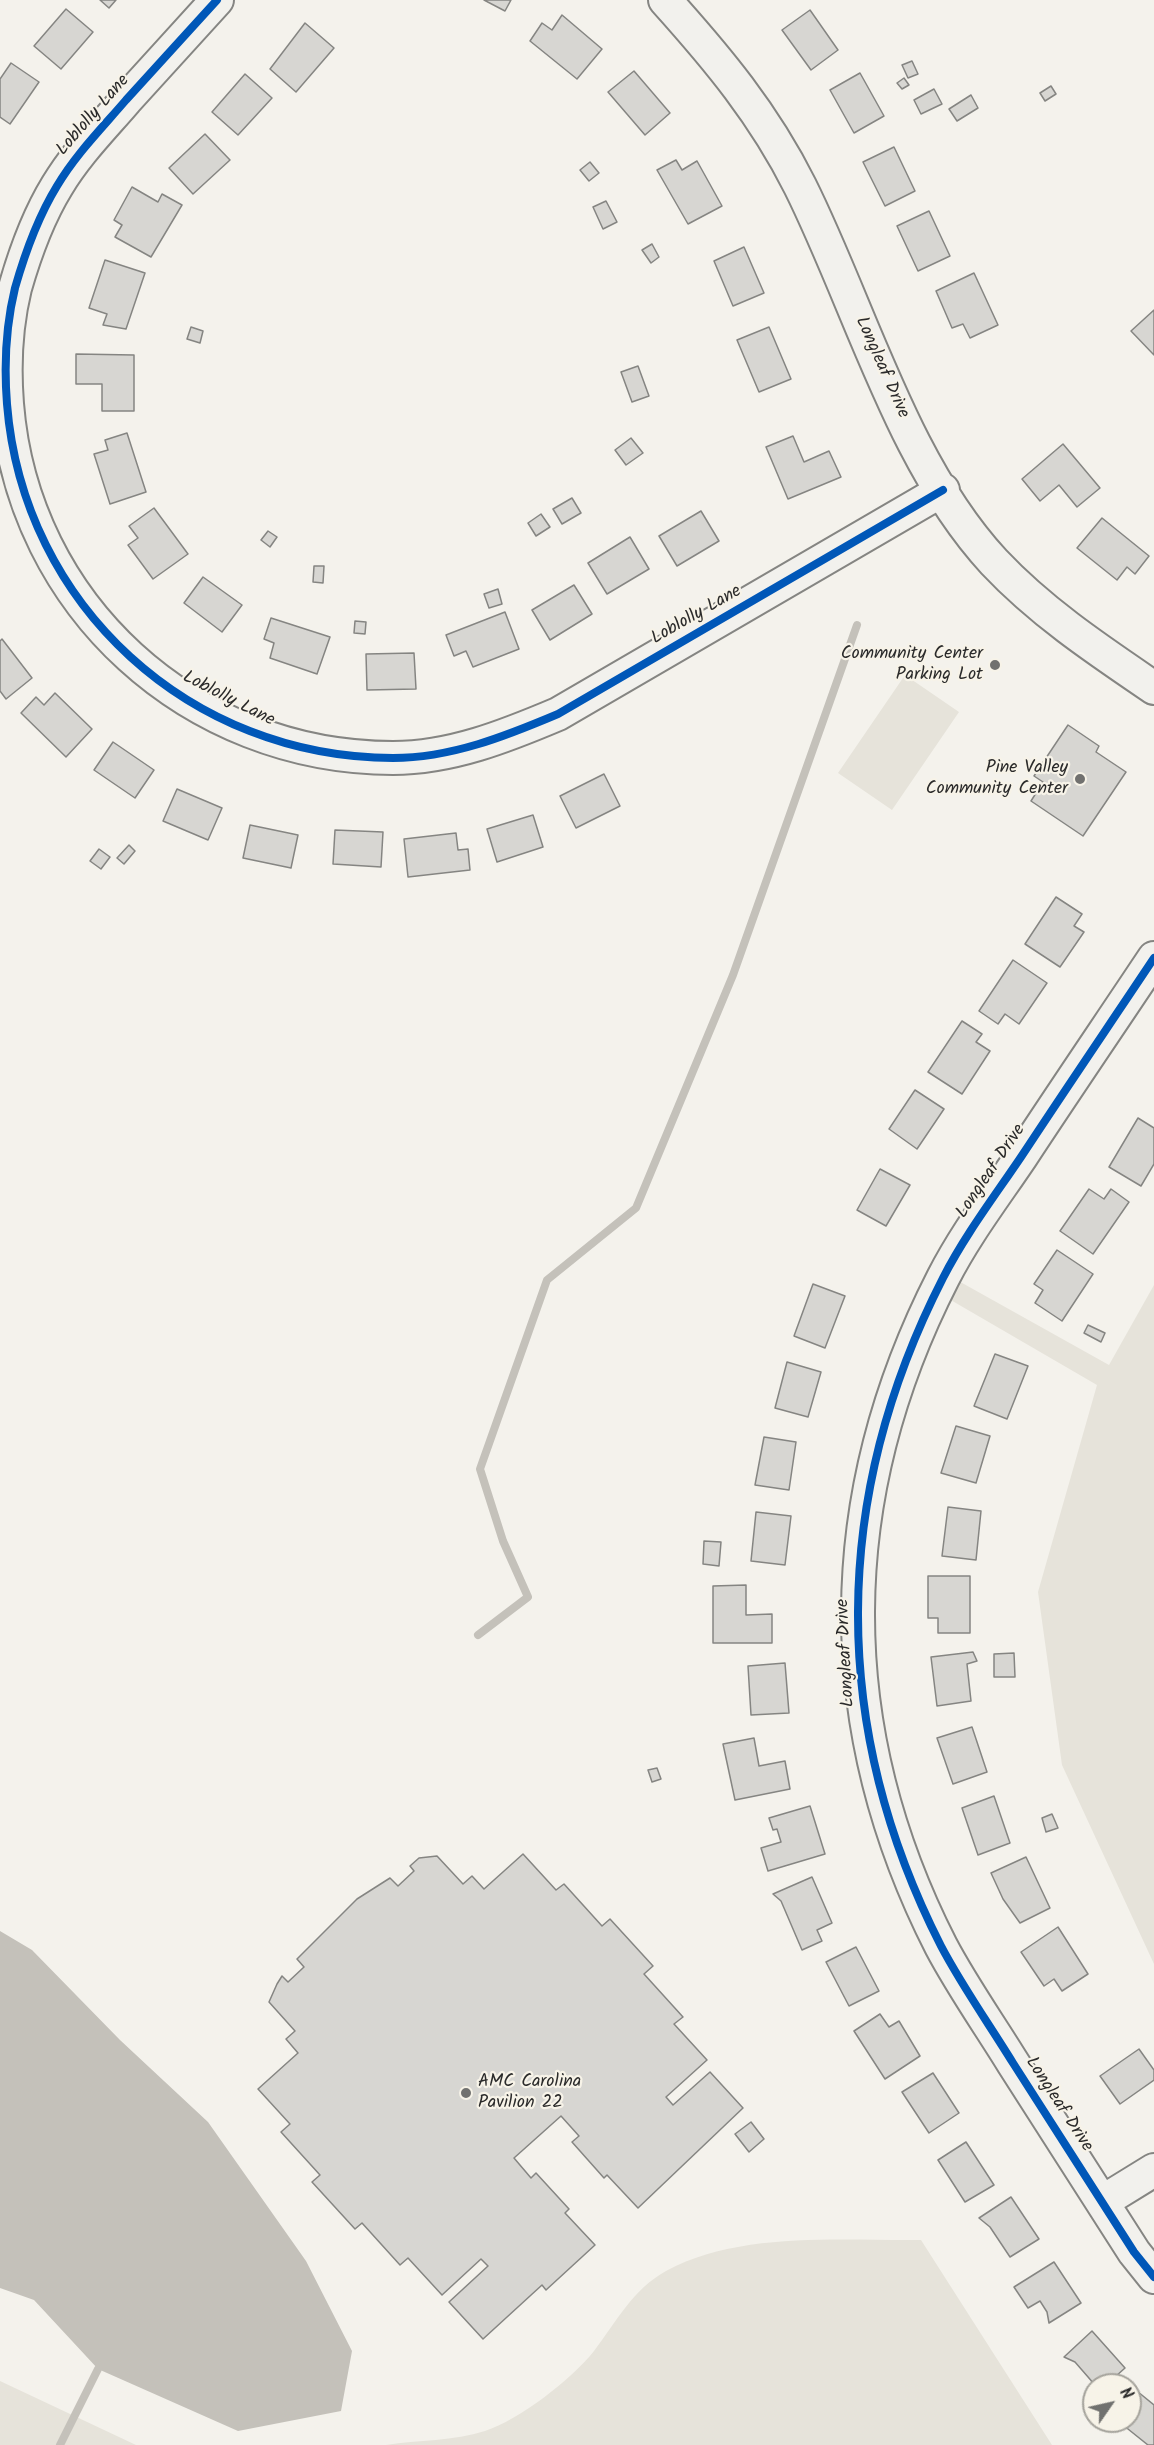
<!DOCTYPE html>
<html>
<head>
<meta charset="utf-8">
<style>
	body { margin:0 }
	#map { position:relative; width:1154px; height:2445px; overflow:hidden; background:#f4f2ec; font-family:Kalam,sans-serif }
	canvas { display:block }
	.north { position:absolute; left:1082px; top:2373px; width:60px; height:60px; box-sizing:border-box; background:#f7f3e8; border:2px solid #a5a39c; border-radius:50%; rotate:56deg; font-size:16px; font-weight:700; line-height:24px; text-align:center; color:#2b2b2b }
	.north::after { content:''; display:block; margin:auto; width:21px; height:27px; background:#71716f; clip-path:polygon(50% 0,100% 100%,50% 72%,0 100%) }
</style>
</head>
<body>
<div id="map">
<canvas width="1154" height="2445"></canvas>
<div class="north">N</div>
</div>
<script>
const context = document.querySelector('canvas').getContext('2d');
context.lineJoin = 'round';
function fill(path, color) {
  context.fillStyle = color;
  context.fill(path, 'evenodd');
}
function strokePath(path, color, width, dash) {
  context.strokeStyle = color;
  context.lineWidth = width;
  context.lineCap = dash ? 'butt' : 'round';
  context.setLineDash(dash || []);
  context.stroke(path);
}
function label(font, color, halo, rows, align = 'center') {
  context.font = font + ' Kalam,sans-serif';
  context.lineWidth = 4.5;
  context.setLineDash([]);
  context.textBaseline = 'middle';
  context.strokeStyle = halo;
  context.fillStyle = color;
  for (const [text, x, y, turn = 0] of rows) {
    context.save();
    context.translate(x, y);
    context.rotate((+turn || 0) * Math.PI / 180);
    context.textAlign = isNaN(turn) ? turn : align;
    if (halo) context.strokeText(text, 0, 0);
    context.fillText(text, 0, 0);
    context.restore();
  }
}
fill(new Path2D(`
	M 905,675 L 959,712 L 892,810 L 838,773 Z
	M 955,1279 L 1109,1365 L 1154,1285 L 1154,1964 L 1062,1765 L 1038,1592 L 1097,1385 L 949,1299 Z
	M 921,2240 L 1052,2445 L 386,2445 C 418,2440 454,2441 485,2431 C 519,2420 572,2379 594,2351 C 617,2321 632,2290 666,2271 C 741,2231 839,2241 921,2240 Z
	M 0,2381 L 136,2445 L 0,2445 Z`), '#e6e3da');
fill(new Path2D(`
	M 0,1931 L 32,1950 L 120,2040 L 208,2122 L 306,2261 L 352,2351 L 341,2411 L 238,2431 L 98,2369 L 34,2300 L 0,2288 Z`), '#c4c1ba');
strokePath(new Path2D(`
	M 478,1635 L 528,1597 L 503,1541 L 480,1469 L 547,1280 L 636,1208 L 733,975 L 857,625
	M 60,2445 L 98,2369`), '#c4c1ba', 8);
const building = new Path2D(`
	M 100,0 L 116,0 L 109,8 Z
	M 484,0 L 511,0 L 505,11 Z
	M 66,9 L 93,32 L 61,69 L 34,46 Z
	M 810,10 L 838,50 L 811,70 L 782,30 Z
	M 562,15 L 602,49 L 577,79 L 530,41 L 542,23 L 552,30 Z
	M 305,23 L 334,48 L 296,92 L 270,69 Z
	M 912,61 L 918,74 L 908,78 L 902,65 Z
	M 11,63 L 39,82 L 10,124 L 0,117 L 0,79 Z
	M 634,71 L 670,113 L 645,135 L 608,92 Z
	M 860,73 L 884,116 L 854,133 L 830,90 Z
	M 245,74 L 272,98 L 238,135 L 212,112 Z
	M 904,78 L 909,85 L 902,89 L 897,83 Z
	M 1051,86 L 1056,94 L 1045,101 L 1040,93 Z
	M 934,89 L 942,104 L 921,114 L 914,100 Z
	M 971,95 L 978,108 L 957,121 L 949,109 Z
	M 205,134 L 230,160 L 193,194 L 169,168 Z
	M 894,147 L 915,191 L 885,206 L 863,162 Z
	M 676,160 L 682,170 L 697,161 L 722,206 L 688,224 L 657,170 Z
	M 590,162 L 599,173 L 589,181 L 580,170 Z
	M 132,187 L 158,202 L 162,194 L 182,205 L 151,257 L 115,237 L 122,225 L 114,220 Z
	M 606,201 L 617,222 L 603,229 L 593,207 Z
	M 929,211 L 950,256 L 918,271 L 897,226 Z
	M 652,244 L 659,257 L 651,263 L 642,250 Z
	M 744,247 L 764,293 L 733,306 L 714,261 Z
	M 105,260 L 145,273 L 126,329 L 103,325 L 107,314 L 89,308 Z
	M 974,273 L 998,325 L 970,338 L 963,324 L 952,328 L 936,291 Z
	M 1154,310 L 1154,355 L 1131,331 Z
	M 191,327 L 203,331 L 200,343 L 187,339 Z
	M 769,327 L 791,379 L 759,392 L 737,340 Z
	M 76,354 L 134,355 L 134,411 L 102,411 L 102,384 L 76,384 Z
	M 638,366 L 649,396 L 632,402 L 621,372 Z
	M 127,433 L 146,492 L 110,504 L 94,454 L 108,450 L 105,440 Z
	M 793,436 L 804,462 L 829,451 L 841,477 L 788,499 L 766,447 Z
	M 631,438 L 643,453 L 626,465 L 615,450 Z
	M 1063,444 L 1100,488 L 1077,507 L 1059,485 L 1040,501 L 1022,479 Z
	M 572,498 L 581,513 L 562,524 L 553,509 Z
	M 154,508 L 188,554 L 153,579 L 128,545 L 138,538 L 129,526 Z
	M 701,511 L 719,541 L 677,566 L 659,536 Z
	M 541,514 L 550,527 L 536,536 L 528,523 Z
	M 1102,518 L 1149,556 L 1135,574 L 1127,567 L 1117,580 L 1077,548 Z
	M 268,531 L 277,537 L 270,547 L 261,540 Z
	M 630,537 L 649,569 L 607,594 L 588,563 Z
	M 314,566 L 324,566 L 323,583 L 313,582 Z
	M 203,577 L 242,605 L 222,632 L 184,603 Z
	M 574,585 L 592,614 L 550,640 L 532,610 Z
	M 498,589 L 502,604 L 489,608 L 484,594 Z
	M 505,612 L 519,649 L 473,667 L 466,651 L 454,656 L 446,635 Z
	M 271,618 L 330,637 L 317,674 L 270,658 L 274,643 L 264,639 Z
	M 355,621 L 366,622 L 365,634 L 354,633 Z
	M 2,639 L 32,678 L 6,699 L 0,691 L 0,641 Z
	M 414,653 L 416,689 L 367,690 L 366,654 Z
	M 55,693 L 92,729 L 66,757 L 21,713 L 36,697 L 44,705 Z
	M 1068,725 L 1099,746 L 1096,752 L 1126,772 L 1083,836 L 1031,801 L 1043,782 L 1034,776 Z
	M 113,742 L 154,770 L 135,798 L 94,770 Z
	M 604,774 L 620,806 L 576,828 L 560,796 Z
	M 177,789 L 222,808 L 208,840 L 163,821 Z
	M 533,815 L 543,847 L 497,862 L 487,829 Z
	M 250,825 L 298,835 L 291,868 L 243,858 Z
	M 335,830 L 383,832 L 381,867 L 333,864 Z
	M 456,833 L 458,850 L 468,849 L 470,870 L 408,877 L 404,839 Z
	M 129,845 L 135,851 L 124,864 L 117,858 Z
	M 99,849 L 110,857 L 101,869 L 90,861 Z
	M 1056,897 L 1082,914 L 1074,926 L 1084,932 L 1060,967 L 1025,944 Z
	M 1013,960 L 1047,983 L 1019,1024 L 1005,1014 L 998,1024 L 979,1011 Z
	M 962,1021 L 982,1034 L 976,1042 L 990,1051 L 962,1094 L 928,1072 Z
	M 915,1090 L 944,1109 L 917,1149 L 889,1129 Z
	M 1138,1118 L 1154,1128 L 1154,1164 L 1141,1186 L 1109,1167 Z
	M 880,1169 L 910,1185 L 886,1226 L 857,1210 Z
	M 1089,1189 L 1104,1199 L 1111,1189 L 1129,1202 L 1093,1254 L 1060,1231 Z
	M 1057,1250 L 1093,1274 L 1062,1321 L 1035,1303 L 1043,1290 L 1034,1284 Z
	M 813,1284 L 845,1296 L 825,1348 L 794,1336 Z
	M 1088,1325 L 1105,1333 L 1101,1342 L 1084,1333 Z
	M 995,1354 L 1028,1366 L 1007,1419 L 974,1406 Z
	M 787,1362 L 821,1372 L 808,1417 L 775,1408 Z
	M 956,1426 L 990,1436 L 976,1483 L 941,1473 Z
	M 764,1437 L 796,1442 L 789,1490 L 755,1485 Z
	M 948,1507 L 981,1511 L 976,1560 L 942,1556 Z
	M 756,1512 L 791,1516 L 785,1565 L 751,1561 Z
	M 704,1541 L 721,1542 L 719,1566 L 703,1564 Z
	M 928,1576 L 970,1576 L 970,1633 L 938,1633 L 938,1618 L 928,1618 Z
	M 746,1585 L 746,1615 L 772,1614 L 772,1643 L 713,1643 L 713,1586 Z
	M 973,1652 L 977,1661 L 967,1664 L 971,1701 L 937,1706 L 931,1657 Z
	M 1014,1653 L 1015,1677 L 994,1677 L 994,1654 Z
	M 785,1663 L 789,1713 L 751,1715 L 748,1666 Z
	M 972,1727 L 987,1772 L 953,1784 L 937,1738 Z
	M 754,1738 L 759,1766 L 785,1761 L 790,1789 L 735,1800 L 723,1744 Z
	M 657,1768 L 661,1779 L 652,1782 L 648,1770 Z
	M 994,1796 L 1010,1843 L 978,1855 L 962,1808 Z
	M 810,1806 L 825,1854 L 768,1871 L 761,1848 L 781,1842 L 777,1829 L 773,1830 L 769,1818 Z
	M 1052,1814 L 1058,1828 L 1046,1832 L 1042,1818 Z
	M 523,1854 L 556,1890 L 564,1884 L 602,1926 L 610,1919 L 653,1966 L 644,1974 L 683,2017 L 674,2024 L 707,2060 L 666,2097 L 673,2105 L 710,2072 L 743,2108 L 638,2208 L 607,2175 L 604,2178 L 572,2142 L 579,2136 L 561,2116 L 514,2158 L 531,2178 L 536,2173 L 569,2209 L 565,2213 L 595,2245 L 546,2290 L 542,2285 L 483,2339 L 449,2302 L 488,2266 L 481,2259 L 442,2295 L 408,2258 L 400,2265 L 362,2223 L 355,2229 L 312,2182 L 320,2175 L 281,2132 L 290,2124 L 258,2089 L 298,2053 L 286,2039 L 295,2031 L 269,2002 L 277,1984 L 282,1976 L 288,1982 L 304,1967 L 297,1959 L 357,1899 L 390,1878 L 398,1886 L 414,1871 L 410,1866 L 419,1858 L 437,1856 L 463,1884 L 472,1876 L 484,1889 Z
	M 1026,1857 L 1050,1908 L 1020,1923 L 1003,1899 L 991,1873 Z
	M 812,1877 L 832,1923 L 817,1930 L 822,1941 L 802,1950 L 781,1901 L 773,1894 Z
	M 1058,1927 L 1088,1974 L 1062,1991 L 1054,1979 L 1044,1986 L 1021,1952 Z
	M 856,1947 L 879,1991 L 849,2006 L 826,1962 Z
	M 880,2014 L 889,2027 L 899,2021 L 920,2056 L 885,2079 L 854,2031 Z
	M 1139,2049 L 1154,2070 L 1154,2080 L 1120,2104 L 1100,2076 Z
	M 933,2073 L 959,2113 L 929,2133 L 902,2092 Z
	M 751,2122 L 764,2139 L 749,2152 L 735,2134 Z
	M 966,2142 L 994,2185 L 965,2202 L 938,2160 Z
	M 1011,2197 L 1039,2239 L 1010,2257 L 990,2227 L 979,2218 Z
	M 1054,2262 L 1081,2303 L 1049,2323 L 1047,2312 L 1040,2301 L 1028,2308 L 1014,2287 Z
	M 1092,2331 L 1125,2368 L 1106,2385 L 1095,2385 L 1075,2362 L 1064,2357 Z
	M 1132,2387 L 1154,2405 L 1154,2445 L 1148,2445 L 1118,2421 L 1130,2421 Z`);
fill(building, '#d7d6d2');
strokePath(building, '#858582', 1.5);
const minor = new Path2D(`
	M 217,0 C 187,33 156,67 126,100 C 102,128 76,154 57,186 C 38,217 25,253 15,288 C 6,325 4,366 7,404 C 23,606 191,758 393,758 C 451,758 506,736 558,714 L 943,490
	M 665,0 C 718,59 764,114 800,186 C 860,306 902,463 994,562 C 1041,612 1098,650 1154,688
	M 1154,958 C 1110,1024 1065,1090 1021,1157 C 994,1197 965,1235 943,1278 C 831,1497 829,1726 941,1946 C 962,1986 989,2024 1013,2063 C 1053,2126 1094,2189 1134,2252 L 1154,2277
	M 1102,2202 L 1154,2170`);
strokePath(minor, '#858582', 36);
strokePath(minor, '#f2f1ed', 32);
strokePath(new Path2D(`
	M 217,0 C 187,33 156,67 126,100 C 102,128 76,154 57,186 C 38,217 25,253 15,288 C 6,325 4,366 7,404 C 23,606 191,758 393,758 C 451,758 506,736 558,714 L 943,490
	M 1154,958 C 1110,1024 1065,1090 1021,1157 C 994,1197 965,1235 943,1278 C 831,1497 829,1726 941,1946 C 962,1986 989,2024 1013,2063 C 1053,2126 1094,2189 1134,2252 L 1154,2277`), '#0057b8', 8);
for (const [x, y, r, color] of [
	[995,665,6,"#71716f"],
	[1080,779,6,"#71716f"],
	[466,2093,6,"#71716f"]
]) {
  const dot = new Path2D();
  dot.arc(x, y, r, 0, 2 * Math.PI);
  context.fillStyle = color;
  context.fill(dot);
  strokePath(dot, '#f7f3e8', 2);
}
label('18px', '#2b2b2b', '#f7f3e8', [
	["Loblolly Lane",94,116,-49],
	["Longleaf Drive",881,368,66],
	["Loblolly Lane",697,616,-30],
	["Loblolly Lane",228,700,27],
	["Longleaf Drive",992,1172,-56],
	["Longleaf Drive",847,1653,-93],
	["Longleaf Drive",1058,2105,57]
]);
label('18px', '#2b2b2b', '#f7f3e8', [
	["Community Center",983,655],
	["Parking Lot",983,676],
	["Pine Valley",1068,769],
	["Community Center",1068,790],
	["AMC Carolina",478,2083,"left"],
	["Pavilion 22",478,2104,"left"]
], 'right');
</script>
</body>
</html>
